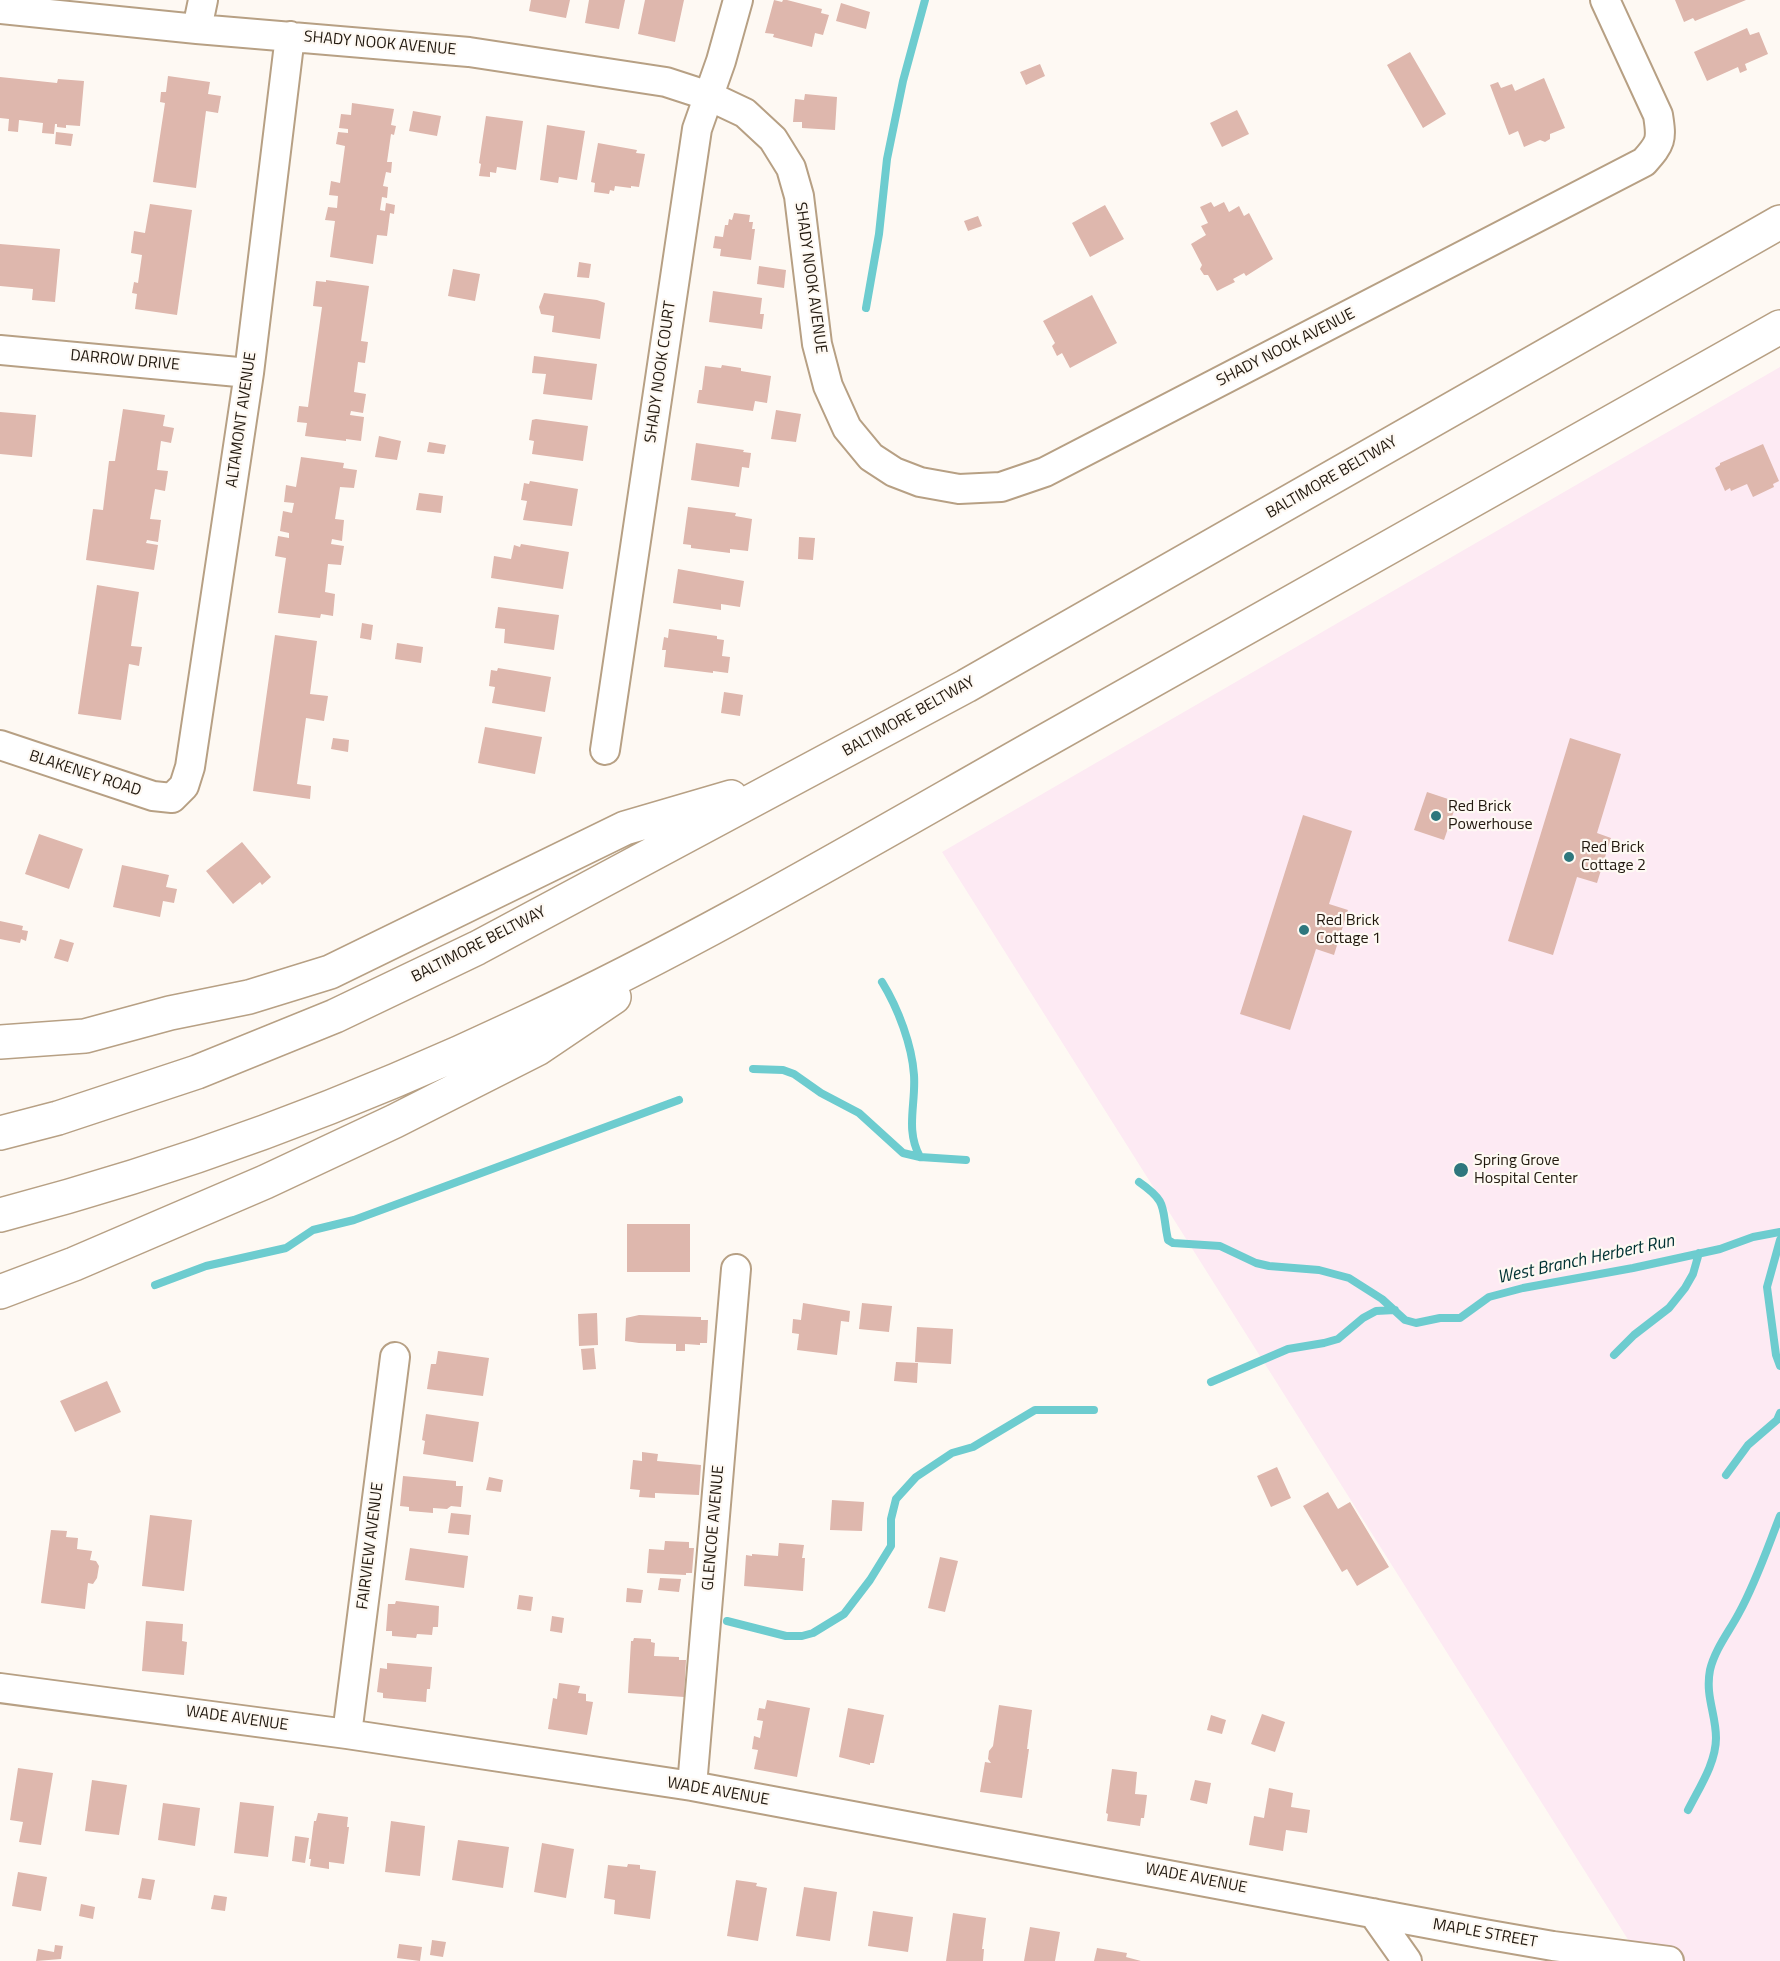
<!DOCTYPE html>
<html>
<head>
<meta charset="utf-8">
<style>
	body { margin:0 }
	canvas { display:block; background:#fef9f3 }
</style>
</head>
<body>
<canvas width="1780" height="1961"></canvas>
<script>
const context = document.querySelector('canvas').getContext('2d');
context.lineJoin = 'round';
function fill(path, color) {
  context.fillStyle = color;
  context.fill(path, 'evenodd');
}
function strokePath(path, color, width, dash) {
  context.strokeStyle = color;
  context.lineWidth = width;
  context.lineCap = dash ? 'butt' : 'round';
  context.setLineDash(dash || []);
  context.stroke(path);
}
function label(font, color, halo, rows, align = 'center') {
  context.font = font + ' "Titillium Web",sans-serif';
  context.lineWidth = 4.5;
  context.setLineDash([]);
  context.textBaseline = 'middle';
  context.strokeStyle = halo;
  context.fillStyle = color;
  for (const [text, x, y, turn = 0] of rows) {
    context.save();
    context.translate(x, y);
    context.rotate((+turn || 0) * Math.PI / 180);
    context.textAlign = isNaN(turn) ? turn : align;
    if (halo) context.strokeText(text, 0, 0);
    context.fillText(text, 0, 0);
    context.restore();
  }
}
fill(new Path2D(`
	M 1780,367 L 1780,1961 L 1638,1961 L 1639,1957 L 942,852 Z`), '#fdeaf3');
strokePath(new Path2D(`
	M 866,308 L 879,234 L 887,159 L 903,81 L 925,0
	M 882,982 C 898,1008 912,1045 914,1075 C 916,1105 905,1129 920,1157
	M 753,1069 L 783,1070 L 794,1074 L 821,1093 L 859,1113 L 903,1153 L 920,1157 L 966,1160
	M 1139,1182 C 1169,1203 1161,1207 1168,1240 L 1173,1243 L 1220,1246 L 1256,1263 L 1269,1266 L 1319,1270 L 1349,1278 L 1382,1299 L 1405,1320 L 1416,1323 L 1440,1318 L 1460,1318 L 1489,1297 L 1523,1288 L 1633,1268 L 1720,1249 L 1753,1237 L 1780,1232
	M 1780,1240 L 1767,1287 L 1776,1355 L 1780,1366
	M 155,1285 L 206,1266 L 286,1248 L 313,1230 L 354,1220 L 679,1100
	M 1614,1355 L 1634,1335 L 1669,1308 L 1685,1288 L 1693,1274 L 1699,1253
	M 1211,1382 L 1288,1349 L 1324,1343 L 1338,1339 L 1363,1318 L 1376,1311 L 1395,1310
	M 1726,1475 L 1748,1445 L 1777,1420 L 1780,1413
	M 727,1621 L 786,1636 L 802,1636 L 813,1633 L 844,1614 L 870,1580 L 891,1546 L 891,1519 L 896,1499 L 916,1477 L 952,1453 L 973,1447 L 1035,1410 L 1094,1410
	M 1688,1810 C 1699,1788 1716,1763 1716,1738 C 1716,1714 1705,1696 1710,1670 C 1715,1649 1729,1632 1739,1613 C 1756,1582 1767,1549 1780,1516`), '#6dcccf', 8);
fill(new Path2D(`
	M 531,0 L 570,0 L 566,18 L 529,11 Z
	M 589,0 L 625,0 L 619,29 L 585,23 Z
	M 645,0 L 684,0 L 675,42 L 638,34 Z
	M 774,0 L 782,2 L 783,0 L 787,0 L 822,9 L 821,13 L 829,15 L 823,35 L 815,33 L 812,47 L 773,37 L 774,34 L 765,33 Z
	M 1675,0 L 1746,0 L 1695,21 L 1693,18 L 1684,22 Z
	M 841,3 L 870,12 L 866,29 L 836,21 Z
	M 1747,28 L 1750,35 L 1759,32 L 1768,54 L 1745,64 L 1747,70 L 1740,73 L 1738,67 L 1707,81 L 1694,52 Z
	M 1410,52 L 1446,114 L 1423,128 L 1387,65 Z
	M 1040,64 L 1045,76 L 1026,85 L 1020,72 Z
	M 168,76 L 210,82 L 208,94 L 221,96 L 218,113 L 206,111 L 196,188 L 153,182 L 165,103 L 160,102 L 161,92 L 166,92 Z
	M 0,77 L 57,83 L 58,79 L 84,81 L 80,126 L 66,125 L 66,128 L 57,127 L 57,124 L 55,124 L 54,134 L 42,133 L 43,123 L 19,120 L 18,132 L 8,131 L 9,119 L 0,118 Z
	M 1544,78 L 1565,128 L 1550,134 L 1550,139 L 1545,142 L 1540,140 L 1524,147 L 1518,131 L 1509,135 L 1490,85 L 1498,82 L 1501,88 L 1512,84 L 1515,91 Z
	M 805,94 L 837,97 L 835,130 L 802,128 L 802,122 L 793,122 L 795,99 L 804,100 Z
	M 352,103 L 394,109 L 391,125 L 396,126 L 394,135 L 391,134 L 387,162 L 392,162 L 391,173 L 386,172 L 383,186 L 388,187 L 387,198 L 382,197 L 380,210 L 385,211 L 386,203 L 395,205 L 394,214 L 390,213 L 387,236 L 377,235 L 373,264 L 330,257 L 335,221 L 325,220 L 328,207 L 337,208 L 338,196 L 329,195 L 331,181 L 340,183 L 345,146 L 336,144 L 338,132 L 348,133 L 348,129 L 339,128 L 341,114 L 351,115 Z
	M 1237,110 L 1249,134 L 1222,147 L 1210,123 Z
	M 413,111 L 441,116 L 437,136 L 409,131 Z
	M 486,116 L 523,121 L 516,170 L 497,167 L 496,173 L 490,172 L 490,177 L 479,176 L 481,164 L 479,163 Z
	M 547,125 L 585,131 L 577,180 L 559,177 L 558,183 L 540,180 Z
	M 56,132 L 73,134 L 71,146 L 55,144 Z
	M 598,143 L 637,150 L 636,153 L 645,154 L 639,187 L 631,186 L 631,188 L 615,186 L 614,191 L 610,190 L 609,194 L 594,192 L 595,183 L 591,182 Z
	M 1211,202 L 1214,207 L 1224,202 L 1229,212 L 1239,206 L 1244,216 L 1249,213 L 1273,259 L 1246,276 L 1244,273 L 1233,279 L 1235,282 L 1217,291 L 1208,275 L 1204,275 L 1200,269 L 1202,265 L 1191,244 L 1206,235 L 1201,226 L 1208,223 L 1200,207 Z
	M 150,204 L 192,210 L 177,315 L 135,309 L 137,294 L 132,293 L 134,282 L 138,283 L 142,255 L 131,253 L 134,231 L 145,233 Z
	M 1105,205 L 1124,239 L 1090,257 L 1072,223 Z
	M 734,213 L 750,215 L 749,222 L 753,222 L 752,229 L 755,229 L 751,260 L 720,256 L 721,249 L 713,248 L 715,236 L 723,237 L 725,225 L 728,225 L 729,219 L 732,220 Z
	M 978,216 L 982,226 L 968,231 L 964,221 Z
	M 0,244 L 60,249 L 55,302 L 32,300 L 33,289 L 0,286 Z
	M 579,262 L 591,264 L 589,278 L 577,277 Z
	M 759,266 L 786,270 L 784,288 L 757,284 Z
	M 453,269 L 480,274 L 475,301 L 448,296 Z
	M 326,280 L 369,286 L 361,341 L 368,342 L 365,363 L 358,362 L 354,392 L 366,394 L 363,413 L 351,411 L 350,415 L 364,417 L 361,441 L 346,439 L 346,441 L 305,436 L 307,423 L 297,422 L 299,406 L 308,407 L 322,307 L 313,306 L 316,281 L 326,282 Z
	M 713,291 L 762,298 L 760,314 L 764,314 L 762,329 L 709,322 Z
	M 544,293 L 597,300 L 605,303 L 600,339 L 552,332 L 554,316 L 541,314 L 539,307 Z
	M 1092,295 L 1117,343 L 1070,368 L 1062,353 L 1057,356 L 1052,346 L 1055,343 L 1043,321 Z
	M 534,356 L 597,364 L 592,400 L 543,394 L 546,374 L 532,373 Z
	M 722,365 L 741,368 L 741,371 L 771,376 L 767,403 L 755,401 L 753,411 L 697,403 L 699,390 L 702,390 L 705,366 L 721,368 Z
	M 123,409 L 165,415 L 163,426 L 174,428 L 171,443 L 161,441 L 157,470 L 168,471 L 165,491 L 155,489 L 150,519 L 161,520 L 158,542 L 147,540 L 146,543 L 158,545 L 154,570 L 86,560 L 93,509 L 103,510 L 109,461 L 115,461 Z
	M 776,410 L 801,414 L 796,442 L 771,439 Z
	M 0,412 L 36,415 L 32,457 L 0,454 Z
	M 536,419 L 588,426 L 583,461 L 532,454 L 534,441 L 529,440 L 532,420 Z
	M 379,436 L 401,441 L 397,460 L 375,457 Z
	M 429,442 L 446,445 L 444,454 L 427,452 Z
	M 696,443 L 744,450 L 743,452 L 751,453 L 749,468 L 742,467 L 739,487 L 691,480 Z
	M 1763,444 L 1779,481 L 1773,484 L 1774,487 L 1753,497 L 1747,484 L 1731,491 L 1730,488 L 1725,491 L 1715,468 L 1720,465 L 1720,463 Z
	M 301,457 L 344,463 L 343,468 L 357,470 L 354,488 L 340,487 L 335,519 L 344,520 L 342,541 L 332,539 L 331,544 L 344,546 L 341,565 L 328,564 L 325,592 L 335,594 L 333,616 L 321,614 L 320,618 L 278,613 L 286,558 L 275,556 L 278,536 L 289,538 L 289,533 L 280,531 L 283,511 L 292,513 L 294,503 L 284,502 L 286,485 L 296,487 Z
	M 530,481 L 578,489 L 572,526 L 523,520 L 527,501 L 521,500 L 524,483 L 529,484 Z
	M 419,493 L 443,496 L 441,513 L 416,510 Z
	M 688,507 L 736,513 L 735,516 L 752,519 L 748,551 L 730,549 L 730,553 L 691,548 L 691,545 L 683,544 Z
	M 799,537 L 815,538 L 813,560 L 798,559 Z
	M 521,544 L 569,552 L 563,589 L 491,578 L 494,556 L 511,559 L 514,545 L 520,547 Z
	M 678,569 L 744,581 L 740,607 L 721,604 L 721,610 L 673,603 Z
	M 97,585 L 139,592 L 131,646 L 142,647 L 139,666 L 129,664 L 121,720 L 78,714 Z
	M 498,607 L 559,615 L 554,650 L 504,643 L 505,629 L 495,628 Z
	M 362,623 L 373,625 L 371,640 L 360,638 Z
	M 669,629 L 717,636 L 717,639 L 724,640 L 722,656 L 730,657 L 728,673 L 713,671 L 713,673 L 664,667 L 666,650 L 662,650 L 664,637 L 668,638 Z
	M 275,635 L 317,641 L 310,694 L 328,696 L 324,721 L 306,718 L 297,784 L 311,786 L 310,799 L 253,791 Z
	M 397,643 L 423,647 L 421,663 L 395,659 Z
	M 498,668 L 551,677 L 545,712 L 492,703 L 495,687 L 489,686 L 491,670 L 497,671 Z
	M 724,692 L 743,695 L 740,716 L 721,713 Z
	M 485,727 L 542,737 L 535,774 L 478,763 Z
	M 333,738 L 349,740 L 348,752 L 331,749 Z
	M 1570,738 L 1621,754 L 1597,833 L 1611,838 L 1597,883 L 1577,877 L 1553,955 L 1508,941 Z
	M 1427,792 L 1457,802 L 1444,840 L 1414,830 Z
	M 1303,815 L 1352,831 L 1329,904 L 1348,910 L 1334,955 L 1316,949 L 1290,1030 L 1240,1014 Z
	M 39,834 L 83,849 L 69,889 L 25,874 Z
	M 242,842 L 271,877 L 262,885 L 260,882 L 233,904 L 206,871 Z
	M 122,865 L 169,875 L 166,887 L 177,889 L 174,903 L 163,901 L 160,917 L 113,907 Z
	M 0,921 L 23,926 L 22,930 L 28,931 L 26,941 L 21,939 L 20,943 L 0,939 Z
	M 60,939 L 74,943 L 68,962 L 54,958 Z
	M 627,1224 L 690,1224 L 690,1272 L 627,1272 Z
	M 803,1303 L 850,1311 L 849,1322 L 841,1321 L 837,1355 L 797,1350 L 799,1334 L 792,1333 L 793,1319 L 801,1320 Z
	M 862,1303 L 892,1306 L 889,1332 L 859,1329 Z
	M 597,1313 L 598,1345 L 579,1346 L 578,1314 Z
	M 639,1315 L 701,1317 L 701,1320 L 708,1320 L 707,1343 L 700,1343 L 700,1345 L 685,1344 L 685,1351 L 676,1351 L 676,1344 L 639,1343 L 625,1341 L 626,1318 Z
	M 917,1327 L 953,1329 L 951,1364 L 915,1362 Z
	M 594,1348 L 596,1369 L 583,1370 L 581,1349 Z
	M 438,1351 L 489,1358 L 483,1396 L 427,1389 L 431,1364 L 436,1364 Z
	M 896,1362 L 918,1363 L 917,1383 L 894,1381 Z
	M 107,1381 L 121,1412 L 75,1432 L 60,1401 Z
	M 426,1414 L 479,1422 L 473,1462 L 423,1454 L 425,1441 L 422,1440 Z
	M 642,1452 L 658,1454 L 657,1461 L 701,1465 L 699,1495 L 655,1493 L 655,1498 L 639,1497 L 640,1490 L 630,1489 L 633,1460 L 642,1461 Z
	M 1277,1467 L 1291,1498 L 1271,1507 L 1257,1476 Z
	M 403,1476 L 456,1481 L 456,1486 L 463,1486 L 461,1507 L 451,1506 L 447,1509 L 433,1508 L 433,1513 L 409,1511 L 409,1507 L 400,1506 Z
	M 489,1477 L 503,1480 L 501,1492 L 486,1490 Z
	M 1328,1492 L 1338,1509 L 1350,1502 L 1389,1567 L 1357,1586 L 1347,1569 L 1342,1572 L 1303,1506 Z
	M 832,1500 L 864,1502 L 862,1531 L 830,1530 Z
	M 451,1513 L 471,1515 L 469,1535 L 448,1533 Z
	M 150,1515 L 192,1520 L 184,1591 L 142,1586 Z
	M 51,1530 L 67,1531 L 66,1537 L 78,1538 L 77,1549 L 92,1551 L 90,1560 L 96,1561 L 99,1566 L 97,1578 L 93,1584 L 88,1583 L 85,1609 L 41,1603 Z
	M 665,1541 L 689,1542 L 689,1548 L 694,1548 L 692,1573 L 686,1573 L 686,1575 L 647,1573 L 649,1549 L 664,1550 Z
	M 779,1543 L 804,1545 L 802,1558 L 805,1558 L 803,1591 L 744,1586 L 746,1555 L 752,1556 L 752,1554 L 778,1556 Z
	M 410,1548 L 468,1556 L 464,1588 L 405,1580 Z
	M 940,1557 L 958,1561 L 945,1612 L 928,1608 Z
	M 660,1578 L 681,1579 L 679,1592 L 658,1590 Z
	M 627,1588 L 643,1590 L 641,1603 L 626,1602 Z
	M 519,1595 L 533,1597 L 531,1611 L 517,1609 Z
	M 396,1601 L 439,1606 L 438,1627 L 433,1627 L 432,1635 L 417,1634 L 416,1638 L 392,1636 L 392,1631 L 386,1631 L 388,1604 L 395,1604 Z
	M 552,1616 L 564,1618 L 562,1633 L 550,1631 Z
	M 146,1621 L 183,1624 L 182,1641 L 187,1642 L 184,1675 L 142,1671 Z
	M 634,1638 L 651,1639 L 651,1642 L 655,1643 L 654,1656 L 679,1657 L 679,1660 L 686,1660 L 684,1697 L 628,1693 L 631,1641 L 633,1641 Z
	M 387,1663 L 432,1667 L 430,1689 L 427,1689 L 426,1702 L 383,1698 L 383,1693 L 377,1692 L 380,1668 L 387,1669 Z
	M 559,1683 L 580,1686 L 578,1693 L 586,1694 L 586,1701 L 593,1702 L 587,1735 L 548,1729 L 553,1698 L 557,1699 Z
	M 767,1700 L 810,1708 L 797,1777 L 754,1769 L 758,1750 L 752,1749 L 754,1736 L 760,1738 L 763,1721 L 757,1720 L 759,1708 L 765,1709 Z
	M 999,1705 L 1032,1710 L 1027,1749 L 1029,1749 L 1022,1798 L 980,1792 L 985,1762 L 991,1763 L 988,1759 L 989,1751 L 993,1746 Z
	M 848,1708 L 884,1715 L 874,1763 L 870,1763 L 870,1765 L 839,1757 Z
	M 1262,1714 L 1285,1722 L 1275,1752 L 1251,1744 Z
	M 1211,1715 L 1226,1720 L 1222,1734 L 1207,1730 Z
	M 18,1768 L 53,1773 L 41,1845 L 19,1842 L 23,1822 L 10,1820 Z
	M 1112,1769 L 1137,1772 L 1135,1794 L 1147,1795 L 1144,1818 L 1141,1818 L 1140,1826 L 1107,1821 L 1108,1814 L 1106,1813 Z
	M 92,1780 L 127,1785 L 119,1835 L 85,1831 Z
	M 1195,1780 L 1211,1783 L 1207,1804 L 1190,1800 Z
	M 1269,1788 L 1293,1793 L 1291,1807 L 1310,1810 L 1307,1833 L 1286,1830 L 1283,1851 L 1249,1845 L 1254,1816 L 1264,1818 Z
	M 240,1802 L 274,1806 L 268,1857 L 234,1853 Z
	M 163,1803 L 200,1808 L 195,1846 L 158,1840 Z
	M 318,1813 L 348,1817 L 347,1827 L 349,1827 L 344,1864 L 329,1862 L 329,1869 L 310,1866 L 311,1859 L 309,1859 L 314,1821 L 316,1821 Z
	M 391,1821 L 425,1826 L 420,1876 L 385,1872 Z
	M 295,1836 L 309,1838 L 305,1863 L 292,1861 Z
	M 458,1840 L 509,1847 L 503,1888 L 452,1880 Z
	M 542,1843 L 574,1849 L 566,1898 L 534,1892 Z
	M 628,1864 L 640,1865 L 640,1869 L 656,1871 L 650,1919 L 614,1914 L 615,1900 L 604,1898 L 608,1865 L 627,1867 Z
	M 18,1872 L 47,1877 L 41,1911 L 12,1906 Z
	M 142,1878 L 155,1880 L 151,1900 L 138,1898 Z
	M 736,1880 L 757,1883 L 756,1886 L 767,1888 L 758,1941 L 727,1936 Z
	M 804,1887 L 837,1892 L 830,1941 L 796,1936 Z
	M 214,1895 L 227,1897 L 225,1911 L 211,1909 Z
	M 81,1904 L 95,1907 L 93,1919 L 79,1916 Z
	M 873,1911 L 913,1917 L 908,1952 L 868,1946 Z
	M 953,1913 L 986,1918 L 982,1949 L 984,1949 L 983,1961 L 946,1961 Z
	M 1030,1927 L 1060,1932 L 1055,1961 L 1024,1961 Z
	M 432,1940 L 446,1942 L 443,1957 L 430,1955 Z
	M 399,1944 L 422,1947 L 420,1961 L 397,1958 Z
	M 55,1945 L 63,1946 L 61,1959 L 36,1961 L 38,1949 L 54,1952 Z
	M 1097,1948 L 1127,1953 L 1126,1957 L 1141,1961 L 1094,1961 Z`), '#deb7ad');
const minor = new Path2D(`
	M 0,9 L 197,29 L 469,52 L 666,82 L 709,96 L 745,113 L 773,139 L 791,168 L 799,196 L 817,344 L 828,386 L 847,428 L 871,457 L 894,472 L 920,482 L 959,489 L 1001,487 L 1045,472 L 1644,162 C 1661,143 1662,140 1658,115 L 1605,0
	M 197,29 L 203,0
	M 0,350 L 249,373
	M 0,745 L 153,796 L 172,798 L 184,786 L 190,767 L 249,373 L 290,36
	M 605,750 L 697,129 L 721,61 L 738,0
	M 0,1688 L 347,1734 L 692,1786 L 1484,1934 L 1553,1946 L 1669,1961
	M 347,1734 L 395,1357
	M 692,1786 L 736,1269
	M 1373,1913 L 1407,1961`);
const motorway = new Path2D(`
	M 0,1042 L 85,1036 L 170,1013 L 249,997 L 330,972 L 625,828 L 731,797
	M 0,1133 L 58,1118 L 197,1072 L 335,1016 L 477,948 L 966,686 L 1780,222
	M 0,1215 C 181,1168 357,1102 526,1022 C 699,941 863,844 1029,750 C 1279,609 1530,468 1780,327
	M 0,1292 L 74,1264 L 265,1182 L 395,1121 L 537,1049 L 614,997`);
strokePath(minor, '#b7a084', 32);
strokePath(motorway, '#b7a084', 36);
strokePath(minor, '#fff', 28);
strokePath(motorway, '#fff', 33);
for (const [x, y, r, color] of [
	[1436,816,6,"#2e777d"],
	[1569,857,6,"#2e777d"],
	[1304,930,6,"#2e777d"],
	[1461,1170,8,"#2e777d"]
]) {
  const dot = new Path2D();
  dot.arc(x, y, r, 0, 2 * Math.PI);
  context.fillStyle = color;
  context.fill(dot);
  strokePath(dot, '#fef9f3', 2);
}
label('16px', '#22190f', '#fef9f3', [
	["SHADY NOOK AVENUE",380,44,5],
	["SHADY NOOK AVENUE",810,278,82],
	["SHADY NOOK AVENUE",1286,348,-27],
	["DARROW DRIVE",125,361,5],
	["SHADY NOOK COURT",661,372,-82],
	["ALTAMONT AVENUE",242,420,-82],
	["BALTIMORE BELTWAY",1332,478,-30],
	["BALTIMORE BELTWAY",909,717,-29],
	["BLAKENEY ROAD",85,774,18],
	["BALTIMORE BELTWAY",479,945,-27],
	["GLENCOE AVENUE",714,1528,-85],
	["FAIRVIEW AVENUE",371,1546,-83],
	["WADE AVENUE",237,1719,8],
	["WADE AVENUE",718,1792,10],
	["WADE AVENUE",1196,1879,11],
	["MAPLE STREET",1485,1934,10]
]);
label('16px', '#22190f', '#fef9f3', [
	["Red Brick",1448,807],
	["Powerhouse",1448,825],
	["Red Brick",1581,848],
	["Cottage 2",1581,866],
	["Red Brick",1316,921],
	["Cottage 1",1316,939],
	["Spring Grove",1474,1161],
	["Hospital Center",1474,1179]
], 'left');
label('italic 18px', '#013234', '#fef9f3', [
	["West Branch Herbert Run",1586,1260,-12]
]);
</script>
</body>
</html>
